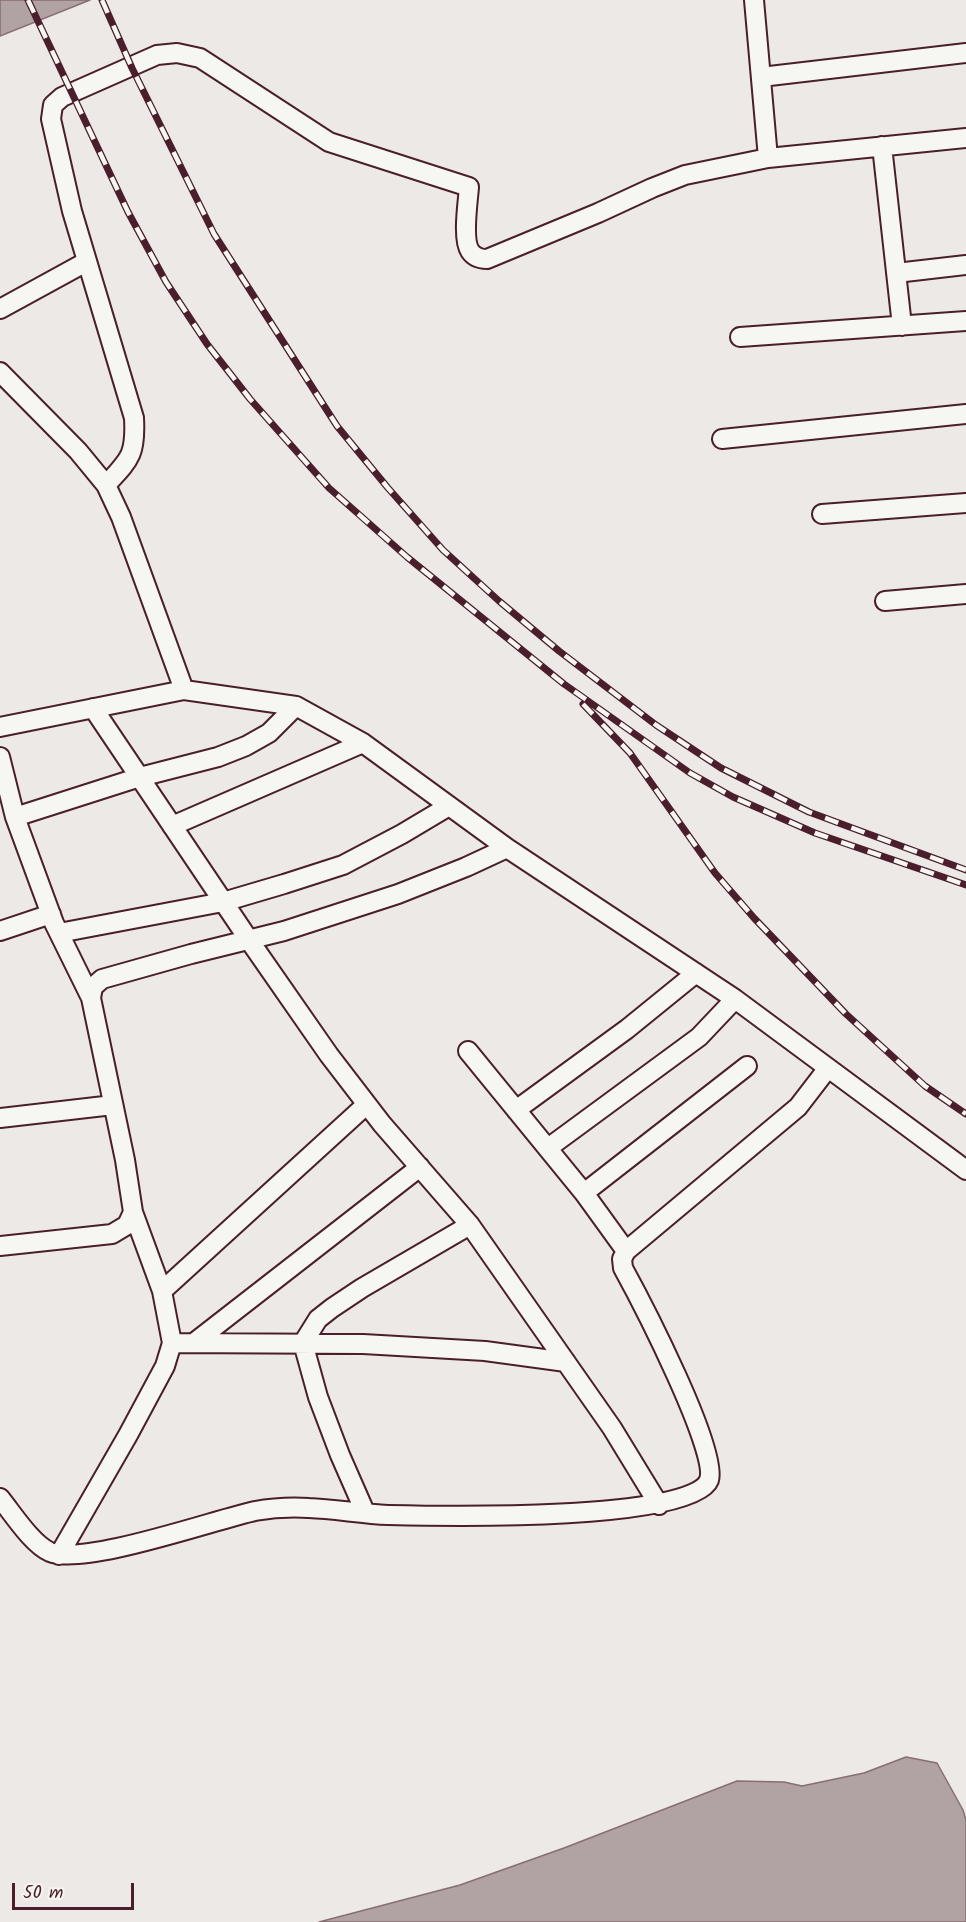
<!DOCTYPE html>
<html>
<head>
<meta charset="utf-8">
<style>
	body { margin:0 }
	#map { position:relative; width:966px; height:1922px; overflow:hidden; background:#ece9e6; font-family:Kalam,sans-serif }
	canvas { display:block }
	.scale { position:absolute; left:12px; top:1883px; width:122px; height:27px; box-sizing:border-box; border:3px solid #4a1f2b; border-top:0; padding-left:8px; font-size:18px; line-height:21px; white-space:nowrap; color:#4a1f2b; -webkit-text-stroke:4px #f6f6f2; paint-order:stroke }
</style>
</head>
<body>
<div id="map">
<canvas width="966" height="1922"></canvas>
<div class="scale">50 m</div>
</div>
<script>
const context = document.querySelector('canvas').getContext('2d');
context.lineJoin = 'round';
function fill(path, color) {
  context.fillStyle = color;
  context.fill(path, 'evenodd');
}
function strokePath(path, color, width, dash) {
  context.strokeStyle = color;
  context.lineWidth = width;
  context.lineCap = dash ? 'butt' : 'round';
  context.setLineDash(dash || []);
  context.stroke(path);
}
const water = new Path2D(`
	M 0,0 L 90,0 L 0,36 Z
	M 906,1757 L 937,1763 L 963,1810 L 966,1820 L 966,1922 L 319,1922 L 460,1885 L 564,1848 L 737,1781 L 784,1782 L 802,1786 L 864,1773 Z`);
fill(water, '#b1a2a3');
strokePath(water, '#886e73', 1.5);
const minor = new Path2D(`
	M 754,0 L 768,158
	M 761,77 L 966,53
	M 882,146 L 902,326
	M 896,273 L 966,265
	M 0,309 L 86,262
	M 740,337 L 966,321
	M 0,372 L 78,451 L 106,485
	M 722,439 L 966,414
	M 822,514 L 966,503
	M 885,601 L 966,594
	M 184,690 L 121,517 L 106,485 C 130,459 136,455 134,418 L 72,211 L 51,119 L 53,105 L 62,97 L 157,55 L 177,53 L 200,58 L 329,142 L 469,187 C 468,201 462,239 470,251 C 474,257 480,259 487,259 L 598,213 L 652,188 L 685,175 L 768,158 L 966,138
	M 93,708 L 249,940 L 329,1055 L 382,1124 L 470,1225 L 612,1428 L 659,1505
	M 0,727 L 184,690 L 296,706 L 363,743 L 507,848 L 735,999 L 966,1170
	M 0,757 L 15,817 L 54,923 L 91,998
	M 15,817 L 140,777 L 218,757 L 246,746 L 269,733 L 296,706
	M 172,826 L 363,743
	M 0,931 L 51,914
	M 59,933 L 223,902 L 284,884 L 343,865 L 402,834 L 449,806
	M 468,1051 L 584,1193 L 626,1251
	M 516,1110 L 627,1029 L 696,973
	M 0,1118 L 113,1105
	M 548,1148 L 699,1037 L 735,999
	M 584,1193 L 747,1066
	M 0,1246 L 112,1234 L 127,1225 L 133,1212 L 125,1160 L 91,998 L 93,987 L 102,979 L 191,954 L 284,931 L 398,894 L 466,867 L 507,848
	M 162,1291 L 366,1105
	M 195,1342 L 420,1167
	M 172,1343 L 363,1344 L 485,1351 L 566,1362
	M 0,1498 C 13,1514 32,1544 50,1552 C 84,1566 214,1520 255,1511 C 272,1508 293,1507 309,1508 C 335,1509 362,1514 388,1515 C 433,1516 694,1522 709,1480 C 719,1451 640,1299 623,1268 L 622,1259 L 626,1251 L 798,1107 L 828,1068
	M 365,1512 L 340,1455 L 318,1397 L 303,1343 L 318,1319 L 332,1308 L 362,1288 L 470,1225
	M 59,1555 L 128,1435 L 165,1366 L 172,1343 L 162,1291 L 133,1212`);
strokePath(minor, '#4a1f2b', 22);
strokePath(minor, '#f6f6f2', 18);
const rail = new Path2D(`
	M 28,0 L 128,212 L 166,282 L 207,344 L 250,399 L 329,488 L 407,557 L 564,684 L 690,773 L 733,797 L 815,833 L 966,885
	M 102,0 L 132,68 L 214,234 L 337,426 L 388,488 L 443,550 L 499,601 L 559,651 L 656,725 L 721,768 L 809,812 L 966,870
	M 583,704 L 630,753 L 715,873 L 754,918 L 846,1014 L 925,1086 L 966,1114`);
strokePath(rail, '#4a1f2b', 7);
strokePath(rail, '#f6f6f2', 4.5, [14]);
</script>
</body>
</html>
